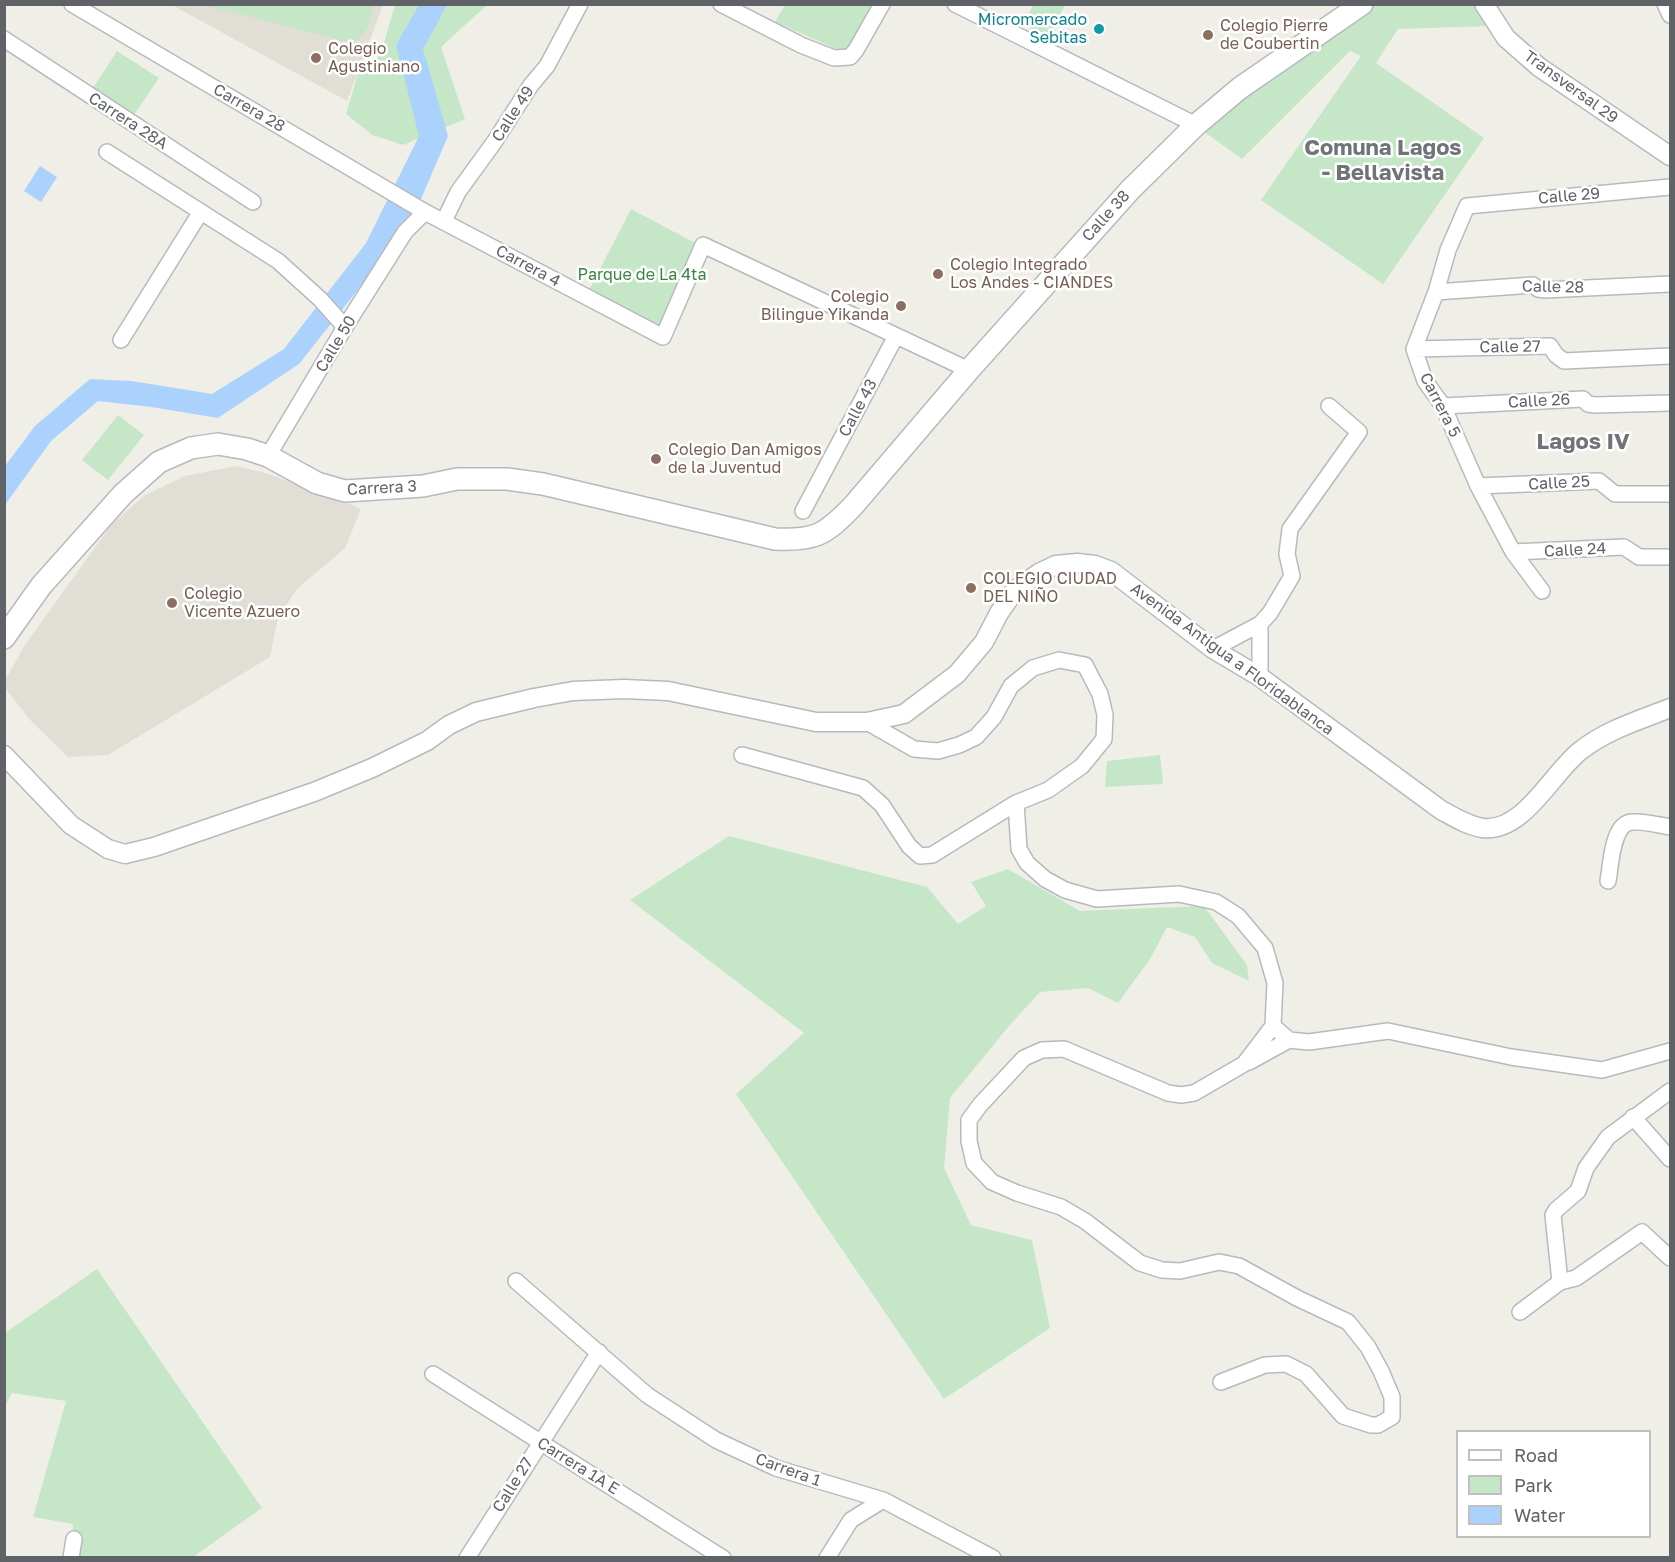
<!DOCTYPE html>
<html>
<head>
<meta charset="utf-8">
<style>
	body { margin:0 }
	#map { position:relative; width:1675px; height:1562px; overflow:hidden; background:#f0efe7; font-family:"Golos Text",sans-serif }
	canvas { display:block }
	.frame { position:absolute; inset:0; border:6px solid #5f6267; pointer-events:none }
	.legend { position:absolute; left:1456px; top:1430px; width:195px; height:108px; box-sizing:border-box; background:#fff; border:2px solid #bfc0c2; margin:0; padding:8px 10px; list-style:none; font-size:18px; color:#5f6267 }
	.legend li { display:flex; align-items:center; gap:12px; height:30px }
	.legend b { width:30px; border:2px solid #bfc0c2 }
</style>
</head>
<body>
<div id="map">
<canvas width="1675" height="1562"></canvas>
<div class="frame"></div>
<ul class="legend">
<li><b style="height:8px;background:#fff"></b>Road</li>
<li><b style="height:16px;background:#c5e7c8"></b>Park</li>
<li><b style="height:16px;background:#abd2fd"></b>Water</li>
</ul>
</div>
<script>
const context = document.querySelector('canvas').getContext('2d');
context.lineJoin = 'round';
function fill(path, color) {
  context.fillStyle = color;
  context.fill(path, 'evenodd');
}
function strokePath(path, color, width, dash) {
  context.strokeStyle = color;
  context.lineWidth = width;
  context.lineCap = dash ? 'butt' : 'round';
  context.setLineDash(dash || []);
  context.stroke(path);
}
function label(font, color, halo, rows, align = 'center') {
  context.font = font + ' "Golos Text",sans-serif';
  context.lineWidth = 5;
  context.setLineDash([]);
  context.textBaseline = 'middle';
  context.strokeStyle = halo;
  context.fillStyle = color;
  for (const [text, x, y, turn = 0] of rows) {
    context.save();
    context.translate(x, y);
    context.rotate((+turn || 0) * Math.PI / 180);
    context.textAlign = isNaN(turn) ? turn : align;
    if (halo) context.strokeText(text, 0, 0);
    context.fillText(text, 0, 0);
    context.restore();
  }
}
fill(new Path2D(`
	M 172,5 L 383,5 L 347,101 Z
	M 236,466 L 265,473 L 340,499 L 361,509 L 345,548 L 298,588 L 278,617 L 270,657 L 108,755 L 68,757 L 31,721 L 5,688 L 5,680 L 25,645 L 112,524 L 145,495 L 185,476 Z`), '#e0ded5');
fill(new Path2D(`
	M 205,5 L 373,5 C 369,25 370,31 352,43 Z
	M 395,5 L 487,5 L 441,47 L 465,119 L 403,145 L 372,135 L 346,114 L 361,63 L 374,66 L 383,46 Z
	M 785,5 L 877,5 L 846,53 L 775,22 Z
	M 1033,5 L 1065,5 L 1048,38 L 1023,25 Z
	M 1344,5 L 1500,5 L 1491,26 L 1398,29 L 1376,63 L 1484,138 L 1383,284 L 1261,200 L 1361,56 L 1350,51 L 1242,159 L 1189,121 L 1238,77 L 1290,39 Z
	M 117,51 L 159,78 L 132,118 L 91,91 Z
	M 631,209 L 699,245 L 661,331 L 587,294 Z
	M 118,415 L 144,435 L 108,480 L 82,460 Z
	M 1160,755 L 1163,784 L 1105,787 L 1107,761 Z
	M 729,836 L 927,887 L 958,924 L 986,906 L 971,882 L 1008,869 L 1080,911 L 1204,906 L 1247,965 L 1249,981 L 1212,963 L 1195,937 L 1167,927 L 1150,959 L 1118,1003 L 1088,988 L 1040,992 L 1009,1026 L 950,1098 L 944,1168 L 971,1225 L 1032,1240 L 1050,1328 L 944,1399 L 736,1094 L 804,1033 L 630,900 Z
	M 97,1269 L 262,1508 L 193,1557 L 70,1557 L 73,1524 L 33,1517 L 66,1401 L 12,1393 L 5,1406 L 5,1333 Z`), '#c5e7c8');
fill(new Path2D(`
	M 419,5 L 447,5 L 423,49 L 448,136 L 418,206 L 383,258 L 299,364 L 218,418 L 151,407 L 98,401 L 51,441 L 5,505 L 5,466 L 35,426 L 90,379 L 132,381 L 212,394 L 284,349 L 366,243 L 419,136 L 396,45 Z
	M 40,166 L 57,177 L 41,202 L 24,191 Z`), '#abd2fd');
const minor = new Path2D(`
	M 72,4 L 425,212 L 663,337 L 703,245 L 969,370
	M 721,4 L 801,45 L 834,58 L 850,57 L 856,50 L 882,4
	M 955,4 L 1196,125
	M 1665,4 L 1670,15
	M 4,39 L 253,202
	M 107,152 L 278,261 L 320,299 L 345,327
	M 444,221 L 458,192 L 495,141 L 531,85 L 547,66 L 580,4
	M 1436,292 L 1533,285 L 1538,289 L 1545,290 L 1670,284
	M 121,340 L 200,213
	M 1414,349 L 1550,346 L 1556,355 L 1564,361 L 1670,356
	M 1443,406 L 1583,399 L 1588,404 L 1595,405 L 1670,403
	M 268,456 L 345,327 L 405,232 L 425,212
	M 1478,486 L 1599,481 L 1615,494 L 1670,494
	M 803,511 L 896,336
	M 1513,552 L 1624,547 L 1639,557 L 1670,557
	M 1542,591 L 1513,552 L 1478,486 L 1443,406 L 1425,381 L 1414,349 L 1436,292 L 1448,250 L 1467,206 L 1670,187
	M 1213,649 L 1260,624 L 1270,613 L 1292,576 L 1287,554 L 1290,529 L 1359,432 L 1329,406
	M 1260,677 L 1260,624
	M 742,755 L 863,788 L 882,805 L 909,846 L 920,856 L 932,855 L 1016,803 L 1048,790 L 1082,766 L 1104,739 L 1105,715 L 1100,694 L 1085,665 L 1059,660 L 1033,668 L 1011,686 L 994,717 L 976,737 L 959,745 L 938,751 L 914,749 L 867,722
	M 1016,803 L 1019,849 L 1027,863 L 1045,879 L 1065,890 L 1097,899 L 1179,894 L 1216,902 L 1238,916 L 1265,948 L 1275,983 L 1273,1026 L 1289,1040 L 1309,1042 L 1388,1031 L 1511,1057 L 1602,1070 L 1670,1051
	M 1608,881 C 1611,865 1612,823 1632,822 C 1644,821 1658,825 1670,827
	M 1249,1062 L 1289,1040
	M 1633,1117 L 1670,1159
	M 516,1281 L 647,1395 L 716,1440 L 776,1468 L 883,1500 L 993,1558
	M 1560,1282 L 1553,1215 L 1556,1210 L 1578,1191 L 1586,1168 L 1608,1137 L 1670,1091
	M 1520,1312 L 1560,1282 L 1576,1278 L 1642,1232 L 1670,1258
	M 433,1374 L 723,1558
	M 1221,1382 L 1265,1365 L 1286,1364 L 1306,1374 L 1343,1416 L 1371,1425 L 1378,1425 L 1392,1417 L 1392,1397 L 1381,1371 L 1368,1347 L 1348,1322 L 1297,1298 L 1239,1266 L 1219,1262 L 1180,1271 L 1162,1270 L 1140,1263 L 1085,1221 L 1061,1207 L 1017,1193 L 992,1182 L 974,1163 L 969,1141 L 969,1120 L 980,1105 L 1024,1058 L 1042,1050 L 1064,1049 L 1168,1093 L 1181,1095 L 1194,1093 L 1244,1064 L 1273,1026
	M 71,1558 L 74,1539
	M 467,1558 L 599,1352
	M 827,1558 L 851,1520 L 883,1500`);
const tertiary = new Path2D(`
	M 1484,4 L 1506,38 L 1539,67 L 1670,156
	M 4,755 L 71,825 L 108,849 L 125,854 L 154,847 L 314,792 L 372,768 L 427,741 L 449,725 L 476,712 L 534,698 L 573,691 L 624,689 L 668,691 L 816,722 L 867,722 L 904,714 L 957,674 L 984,642 L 999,613 L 1015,590 L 1039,573 L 1056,565 L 1077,563 L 1095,565 L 1111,571 L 1213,649 L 1260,677 L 1441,810 C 1454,817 1468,826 1483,828 C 1523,833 1552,773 1580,751 C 1606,730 1640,720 1670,708`);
const secondary = new Path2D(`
	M 4,638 L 41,586 L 123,494 L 159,462 L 191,448 L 218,444 L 247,449 L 268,456 L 317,483 L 345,491 L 423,486 L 457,479 L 507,479 L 543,484 L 775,539 C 815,541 825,535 853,506 L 969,370 L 1130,190 L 1196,125 L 1240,88 L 1362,4`);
strokePath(minor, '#b7b9bd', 18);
strokePath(tertiary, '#b7b9bd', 21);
strokePath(secondary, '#b6b9be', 24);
strokePath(minor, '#fff', 15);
strokePath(tertiary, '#fff', 18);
strokePath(secondary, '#fff', 21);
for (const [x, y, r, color] of [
	[1099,29,6,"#0f9aa8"],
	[1208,35,6,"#8d6e63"],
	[316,58,6,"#8d6e63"],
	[938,274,6,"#8d6e63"],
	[901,306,6,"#8d6e63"],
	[656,459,6,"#8d6e63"],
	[971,588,6,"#8d6e63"],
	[172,603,6,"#8d6e63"]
]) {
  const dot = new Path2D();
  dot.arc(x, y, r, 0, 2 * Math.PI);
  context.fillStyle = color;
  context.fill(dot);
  strokePath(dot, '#fff', 2);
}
label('16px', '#0d838f', '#fff', [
	["Micromercado",1087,20],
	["Sebitas",1087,38]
], 'right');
label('16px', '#785e54', '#fff', [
	["Colegio Pierre",1220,26],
	["de Coubertin",1220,44],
	["Colegio",328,49],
	["Agustiniano",328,67],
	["Colegio Integrado",950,265],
	["Los Andes - CIANDES",950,283],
	["Colegio",889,297,"right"],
	["Bilingue Yikanda",889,315,"right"],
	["Colegio Dan Amigos",668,450],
	["de la Juventud",668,468],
	["COLEGIO CIUDAD",983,579],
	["DEL NIÑO",983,597],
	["Colegio",184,594],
	["Vicente Azuero",184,612]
], 'left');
label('16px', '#5f6267', '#fff', [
	["Transversal 29",1571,87,36],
	["Carrera 28",249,108,30],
	["Calle 49",513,114,-57],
	["Carrera 28A",128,121,33],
	["Calle 29",1569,196,-5],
	["Calle 38",1106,216,-48],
	["Carrera 4",528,266,28],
	["Calle 28",1553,287,1],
	["Calle 50",336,344,-59],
	["Calle 27",1510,347,-1],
	["Calle 26",1539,401,-3],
	["Carrera 5",1440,405,63],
	["Calle 43",858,408,-62],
	["Calle 25",1559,483,-3],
	["Carrera 3",382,488,-3],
	["Calle 24",1575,550,-3],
	["Avenida Antigua a Floridablanca",1232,659,36],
	["Carrera 1A E",578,1466,32],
	["Carrera 1",788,1470,20],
	["Calle 27",513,1485,-58]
]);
label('16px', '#388542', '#fff', [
	["Parque de La 4ta",642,275]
]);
label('bold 22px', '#707479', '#fff', [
	["Comuna Lagos",1383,148],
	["- Bellavista",1383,173],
	["Lagos IV",1583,442]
]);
</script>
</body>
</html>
